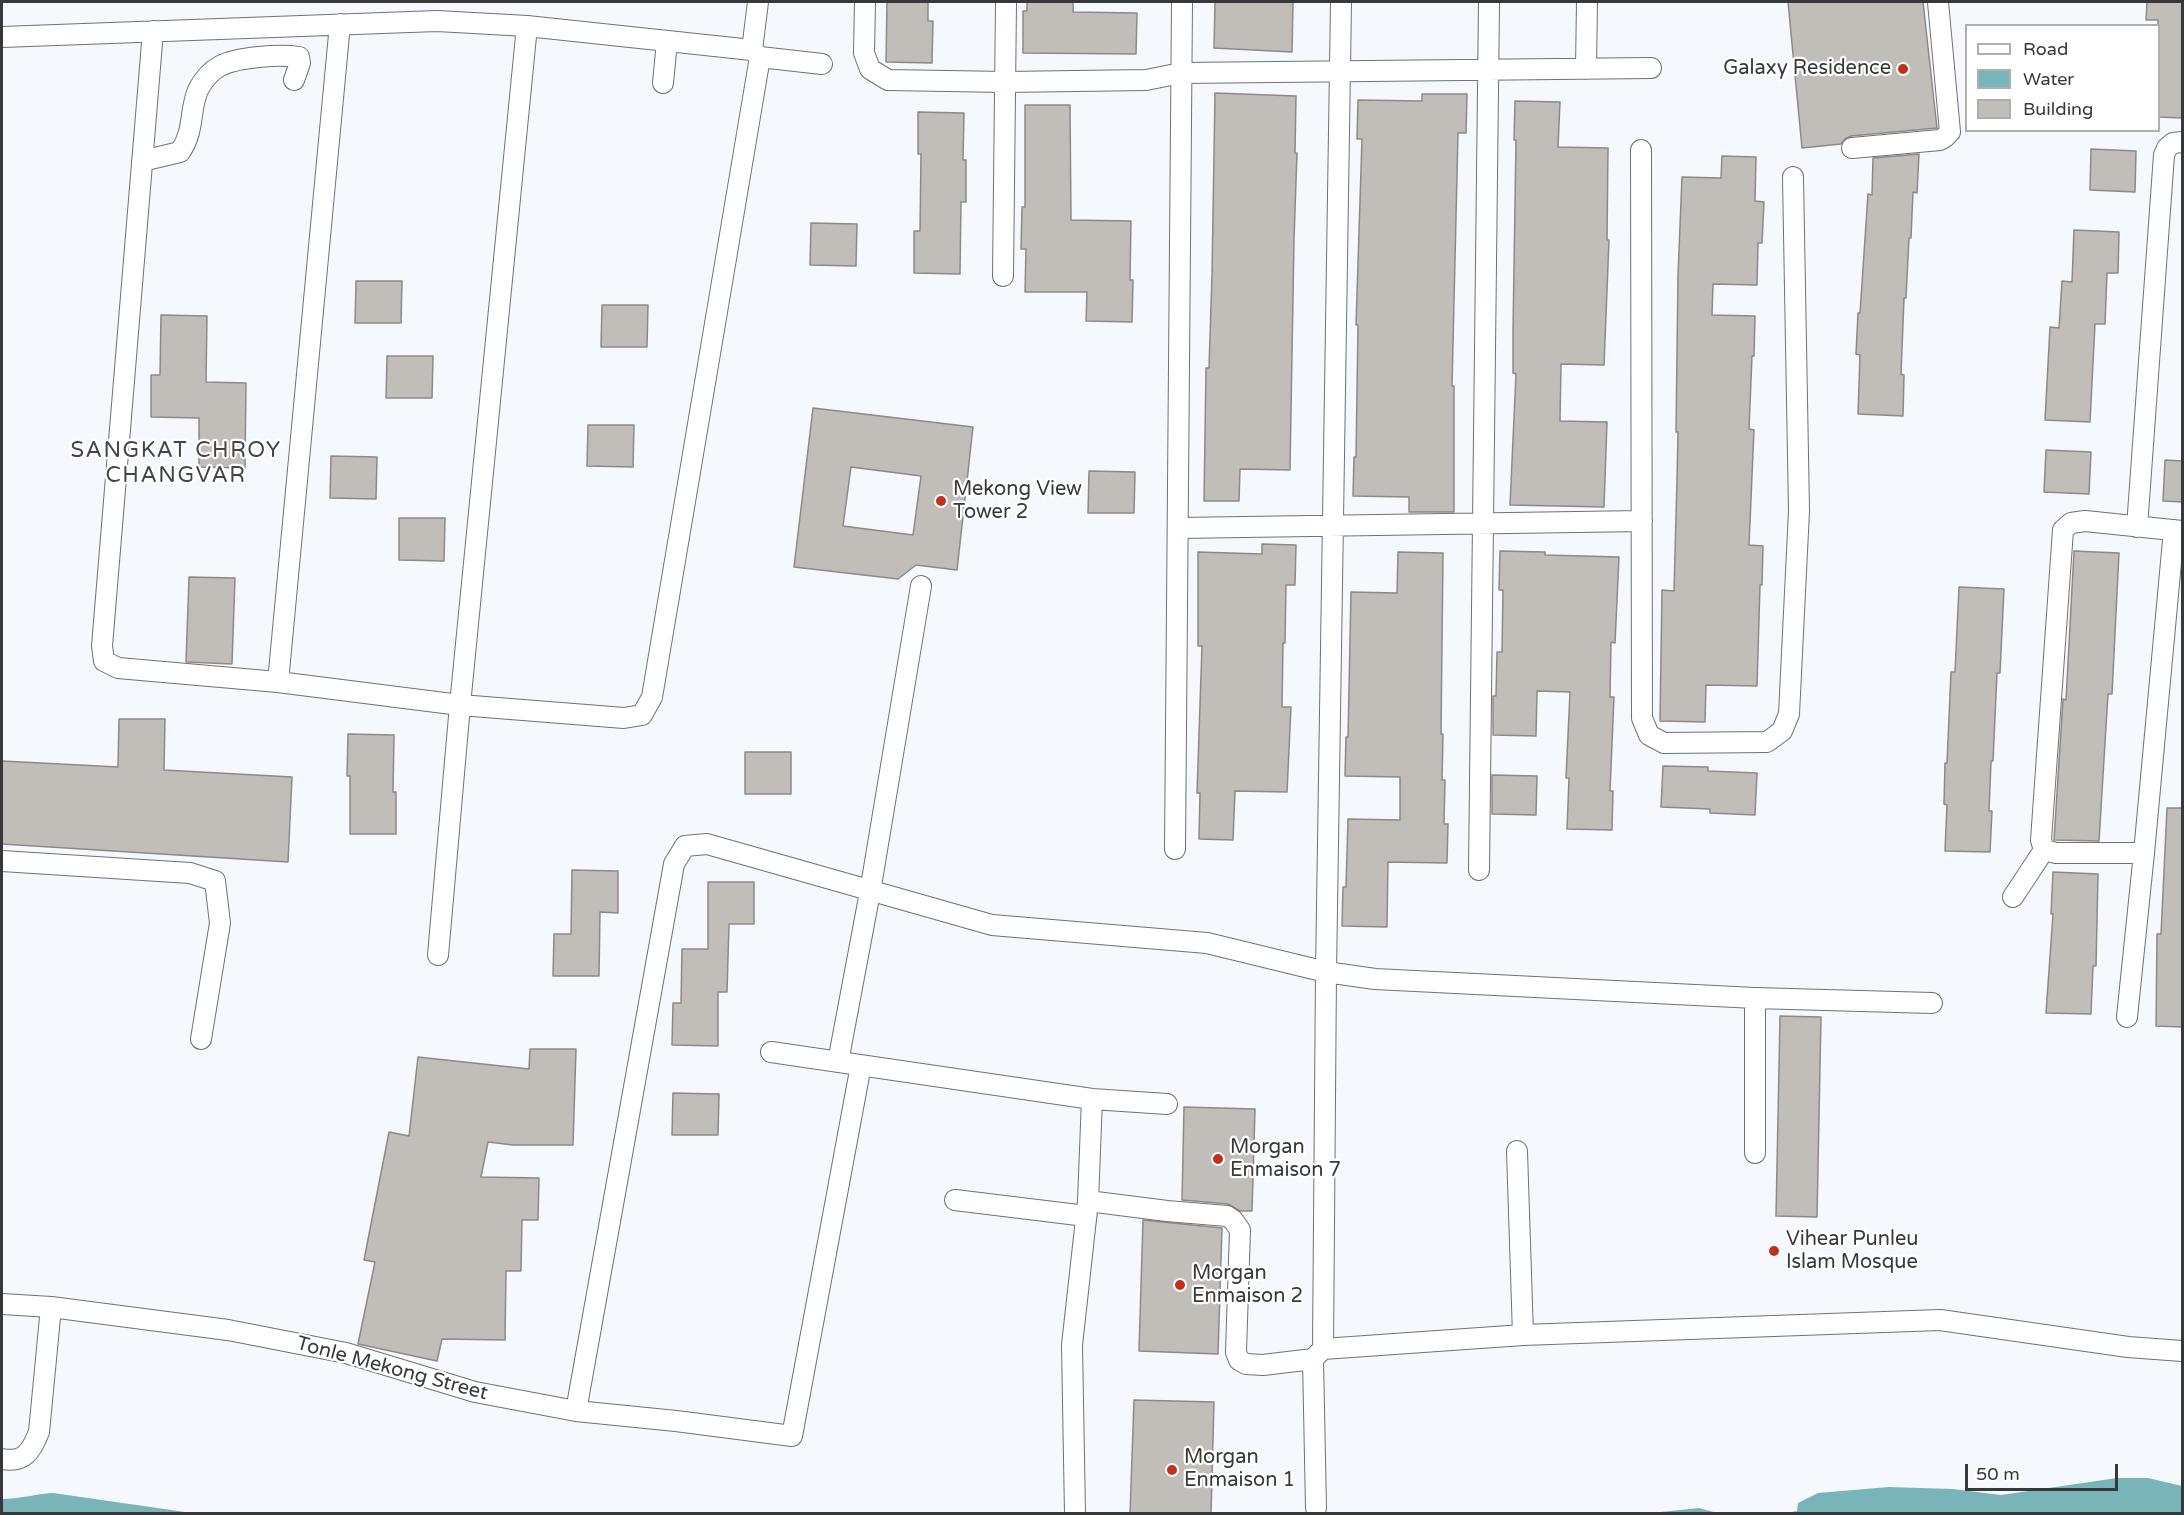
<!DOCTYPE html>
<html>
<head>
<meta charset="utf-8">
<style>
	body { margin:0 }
	#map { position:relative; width:2184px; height:1515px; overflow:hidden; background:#f5f9fd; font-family:"Varela Round",sans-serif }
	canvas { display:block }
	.frame { position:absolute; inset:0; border:3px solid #37383a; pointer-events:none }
	.legend { position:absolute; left:1965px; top:24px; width:195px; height:108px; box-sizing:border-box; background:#fff; border:2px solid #afafb0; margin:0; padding:8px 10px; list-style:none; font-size:18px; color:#37383a }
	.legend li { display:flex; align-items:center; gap:12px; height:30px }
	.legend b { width:30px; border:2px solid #afafb0 }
	.scale { position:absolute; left:1965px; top:1464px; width:153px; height:27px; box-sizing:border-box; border:3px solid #37383a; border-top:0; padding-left:8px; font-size:18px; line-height:21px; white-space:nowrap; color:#37383a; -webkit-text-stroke:4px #fff; paint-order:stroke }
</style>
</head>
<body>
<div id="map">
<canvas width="2184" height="1515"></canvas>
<div class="frame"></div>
<ul class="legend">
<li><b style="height:8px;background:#fff"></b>Road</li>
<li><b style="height:16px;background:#78b4b8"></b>Water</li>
<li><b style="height:16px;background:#c1bdb9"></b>Building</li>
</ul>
<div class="scale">50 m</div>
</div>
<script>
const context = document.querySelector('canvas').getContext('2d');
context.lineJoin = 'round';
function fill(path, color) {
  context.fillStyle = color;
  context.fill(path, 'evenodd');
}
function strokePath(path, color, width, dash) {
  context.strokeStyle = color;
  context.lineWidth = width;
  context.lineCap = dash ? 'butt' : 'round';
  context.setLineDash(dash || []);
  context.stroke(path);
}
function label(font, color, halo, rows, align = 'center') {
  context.font = font + ' "Varela Round",sans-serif';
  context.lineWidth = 4.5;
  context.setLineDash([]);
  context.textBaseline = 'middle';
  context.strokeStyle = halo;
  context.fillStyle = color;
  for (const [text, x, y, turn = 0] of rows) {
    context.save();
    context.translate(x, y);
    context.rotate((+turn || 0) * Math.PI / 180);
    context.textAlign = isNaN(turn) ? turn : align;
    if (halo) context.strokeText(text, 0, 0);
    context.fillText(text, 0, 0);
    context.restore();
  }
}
fill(new Path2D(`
	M 2117,1478 L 2148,1478 L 2182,1486 L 2182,1513 L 1787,1513 L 1797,1511 L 1798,1503 L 1818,1493 L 1889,1487 L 1953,1489 L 2001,1495 Z
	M 53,1493 L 192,1513 L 2,1513 L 2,1499 C 19,1499 36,1494 53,1493 Z
	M 1699,1508 L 1717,1513 L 1651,1513 Z`), '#78b4b8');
const building = new Path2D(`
	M 887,2 L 928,2 L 928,21 L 933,21 L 932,63 L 886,62 Z
	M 1027,2 L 1073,2 L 1073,12 L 1137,13 L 1136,54 L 1023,53 L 1023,11 L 1027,11 Z
	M 1215,2 L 1293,2 L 1292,52 L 1214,48 Z
	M 1788,2 L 1923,2 L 1937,128 L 1851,136 L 1845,139 L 1841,144 L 1802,148 Z
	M 2147,2 L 2182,2 L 2182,118 L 2158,117 L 2158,20 L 2146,20 Z
	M 1215,93 L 1296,96 L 1295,153 L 1297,153 L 1294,239 L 1290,470 L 1240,469 L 1239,501 L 1204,501 L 1206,368 L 1209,368 L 1212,275 Z
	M 1422,94 L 1467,94 L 1466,133 L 1458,133 L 1452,386 L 1454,386 L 1454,512 L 1409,512 L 1409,497 L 1353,496 L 1354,457 L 1356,457 L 1358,325 L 1356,325 L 1362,139 L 1357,139 L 1358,100 L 1422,101 Z
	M 1515,101 L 1560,102 L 1558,147 L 1608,148 L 1607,240 L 1609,240 L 1604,365 L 1561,364 L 1560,421 L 1607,422 L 1604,507 L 1510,505 L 1516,374 L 1513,373 L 1513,331 L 1516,140 L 1514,140 Z
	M 1025,105 L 1070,105 L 1071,220 L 1131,221 L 1130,280 L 1133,280 L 1132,322 L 1086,321 L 1087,292 L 1025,292 L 1026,249 L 1021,249 L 1022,207 L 1025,207 Z
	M 918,112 L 964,113 L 963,160 L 966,160 L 966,202 L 961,202 L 960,274 L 914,273 L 914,231 L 920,231 L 921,154 L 918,154 Z
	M 2091,149 L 2136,151 L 2135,192 L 2090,190 Z
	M 1919,154 L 1917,193 L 1913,192 L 1911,238 L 1909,238 L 1906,298 L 1904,298 L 1901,374 L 1904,375 L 1903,416 L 1858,414 L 1860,355 L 1856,354 L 1858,313 L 1860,313 L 1868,194 L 1872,195 L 1873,158 Z
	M 1722,156 L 1756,157 L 1755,201 L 1764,202 L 1762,243 L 1758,243 L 1757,285 L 1713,284 L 1712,315 L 1755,316 L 1754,356 L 1752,356 L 1749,429 L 1754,430 L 1749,545 L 1763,546 L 1762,585 L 1760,585 L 1757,686 L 1706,685 L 1705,722 L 1660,721 L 1662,590 L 1674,591 L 1677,480 L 1678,432 L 1676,432 L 1678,275 L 1682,177 L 1721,178 Z
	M 811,223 L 857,224 L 856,266 L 810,265 Z
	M 2074,230 L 2119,232 L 2118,273 L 2107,273 L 2105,324 L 2095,324 L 2090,422 L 2045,420 L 2050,327 L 2059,328 L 2062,281 L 2072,282 Z
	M 356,281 L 402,281 L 401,323 L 355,323 Z
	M 602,305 L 648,305 L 647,347 L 601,347 Z
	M 161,315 L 207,316 L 206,382 L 246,383 L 245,468 L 199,467 L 199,418 L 151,417 L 151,375 L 160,375 Z
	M 387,356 L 433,356 L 432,398 L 386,398 Z
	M 813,408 L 973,427 L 957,570 L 916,565 L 898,579 L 794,567 ZM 851,467 L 921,476 L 913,535 L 843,526 Z
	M 588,425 L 634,425 L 633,467 L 587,466 Z
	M 2046,450 L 2091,452 L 2089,494 L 2044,492 Z
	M 331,456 L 377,457 L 376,499 L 330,498 Z
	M 2165,460 L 2182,461 L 2182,502 L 2163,501 Z
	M 1089,471 L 1135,472 L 1134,513 L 1088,513 Z
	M 399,518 L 445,518 L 444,561 L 399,560 Z
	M 1262,544 L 1296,545 L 1295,585 L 1286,585 L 1285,643 L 1283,643 L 1282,707 L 1291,707 L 1287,792 L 1235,791 L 1233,840 L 1199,839 L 1200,793 L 1197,793 L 1202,646 L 1198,646 L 1198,552 L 1262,554 Z
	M 1500,551 L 1545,552 L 1545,555 L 1619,557 L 1615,643 L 1611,642 L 1610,697 L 1614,697 L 1610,791 L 1613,791 L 1612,830 L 1567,829 L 1569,778 L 1566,778 L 1570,692 L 1537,691 L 1536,736 L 1493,735 L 1493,696 L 1496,696 L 1497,652 L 1502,652 L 1503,590 L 1499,590 Z
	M 2074,551 L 2119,553 L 2112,694 L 2108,694 L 2099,841 L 2054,840 L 2063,699 L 2066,700 Z
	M 1398,552 L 1443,553 L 1441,734 L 1443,734 L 1442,780 L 1445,780 L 1444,824 L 1448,824 L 1447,863 L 1388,862 L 1387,927 L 1342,926 L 1343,887 L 1346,887 L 1348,819 L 1400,820 L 1400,777 L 1345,776 L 1346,737 L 1348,737 L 1351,592 L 1397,593 Z
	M 189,577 L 235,578 L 232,664 L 186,662 Z
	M 1959,587 L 2004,589 L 2000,673 L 1997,673 L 1993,761 L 1991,761 L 1989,811 L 1992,811 L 1990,852 L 1945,851 L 1947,805 L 1944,804 L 1945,763 L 1947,763 L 1951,672 L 1955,672 Z
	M 119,719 L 165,719 L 164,770 L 292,777 L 288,862 L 2,844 L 2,761 L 118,767 Z
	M 348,734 L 394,735 L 393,792 L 396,792 L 396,834 L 350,834 L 350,776 L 347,776 Z
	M 745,752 L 791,752 L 791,794 L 745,794 Z
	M 1663,766 L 1708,767 L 1708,771 L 1757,773 L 1755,815 L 1710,813 L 1710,809 L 1661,807 Z
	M 1492,775 L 1537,776 L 1536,815 L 1492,814 Z
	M 2167,808 L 2182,808 L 2182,1027 L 2156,1026 L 2157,934 L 2161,934 Z
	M 572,870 L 618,871 L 618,913 L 600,912 L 599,976 L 553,976 L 554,934 L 571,934 Z
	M 2053,872 L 2098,874 L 2096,966 L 2093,966 L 2091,1014 L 2046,1013 L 2053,914 L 2051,914 Z
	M 708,882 L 754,882 L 754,924 L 729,924 L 727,992 L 718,992 L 718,1046 L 672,1045 L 673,1003 L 681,1003 L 682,949 L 708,949 Z
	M 1780,1016 L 1821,1017 L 1817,1217 L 1776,1216 Z
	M 530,1049 L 576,1049 L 573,1145 L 513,1145 L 488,1142 L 481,1177 L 539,1178 L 538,1220 L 522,1220 L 521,1271 L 506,1271 L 505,1340 L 442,1339 L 437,1361 L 358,1344 L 375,1262 L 364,1260 L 389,1132 L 409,1136 L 418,1057 L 529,1069 Z
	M 673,1093 L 719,1094 L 718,1135 L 672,1135 Z
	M 1184,1107 L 1255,1109 L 1252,1211 L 1240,1211 L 1228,1204 L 1182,1200 Z
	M 1143,1220 L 1222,1228 L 1218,1354 L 1139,1351 Z
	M 1134,1400 L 1214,1402 L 1211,1514 L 1130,1514 Z`);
fill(building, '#c1bdb9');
strokePath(building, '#8d8a86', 1.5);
const minor = new Path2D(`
	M 865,2 L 864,53 L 870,69 L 888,80 L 1005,82 L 1146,80 L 1181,73 L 1651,68
	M 1341,2 L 1326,972 L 1375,979 L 1755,998 L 1932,1003
	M 153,31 L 102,646 L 104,661 L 118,668 L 278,682 L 460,705 L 624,718 L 642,715 L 652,697 L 760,57
	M 2,37 L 437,21 L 527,26 L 752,50 L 760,57 L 822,64
	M 752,50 L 758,2
	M 1586,69 L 1587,2
	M 663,83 L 667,41
	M 1852,148 L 1940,140 L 1945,137 L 1950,132 L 1938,2
	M 1641,150 L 1642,718 L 1649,735 L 1664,743 L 1767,742 L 1782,731 L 1789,714 L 1799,511 L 1793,177
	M 142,161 L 180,152 C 195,130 189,111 198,90 C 203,80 211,71 220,66 C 237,57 280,54 299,57 L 300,63 L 294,80
	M 1003,276 L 1006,2
	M 2137,527 L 2164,155 L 2167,148 L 2173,143 L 2182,142
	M 1178,528 L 1642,521
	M 278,682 L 340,24
	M 1175,849 L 1182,2
	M 2144,853 L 2056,853 L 2044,850 L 2041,840 L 2063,530 L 2071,523 L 2085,521 L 2182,531
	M 2,861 L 190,873 L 215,881 L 220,923 L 201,1039
	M 1479,870 L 1489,2
	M 2013,897 L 2044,850
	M 438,955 L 460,705 L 527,26
	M 1755,998 L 1755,1153
	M 2127,1017 L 2144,853 L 2174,530
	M 771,1052 L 1092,1099 L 1167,1104
	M 838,1062 L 870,892 L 921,586
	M 1517,1151 L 1523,1335
	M 955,1200 L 1086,1216
	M 1088,1201 L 1167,1211 L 1227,1216 L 1233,1220 L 1240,1230 L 1236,1352 L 1239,1360 L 1246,1364 L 1263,1365 L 1313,1359 L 1323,1349
	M 2,1304 L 51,1307 L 228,1330 L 346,1353 L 475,1392 L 576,1411 L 676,1421 L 792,1436 L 861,1065
	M 1313,1359 L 1316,1508
	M 576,1411 L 674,864 L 685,846 L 707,844 L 992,925 L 1207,943 L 1326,972 L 1323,1349 L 1523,1335 L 1940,1320 L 2128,1347 L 2182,1351
	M 2,1459 C 24,1463 31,1452 39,1432 L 51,1307
	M 1075,1514 L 1072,1345 L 1088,1201 L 1092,1099`);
strokePath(minor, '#6e7175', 22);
strokePath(minor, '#fff', 20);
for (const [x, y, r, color] of [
	[1903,69,6,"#be321d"],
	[941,501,6,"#be321d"],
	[1218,1159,6,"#be321d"],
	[1774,1251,6,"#be321d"],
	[1180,1285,6,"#be321d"],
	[1172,1470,6,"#be321d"]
]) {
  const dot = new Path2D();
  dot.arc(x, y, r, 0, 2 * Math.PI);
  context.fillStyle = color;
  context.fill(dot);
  strokePath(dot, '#fff', 2);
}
label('20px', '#37383a', '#fff', [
	["Galaxy Residence",1891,69,"right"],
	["Mekong View",953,490],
	["Tower 2",953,513],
	["Morgan",1230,1148],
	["Enmaison 7",1230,1171],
	["Vihear Punleu",1786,1240],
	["Islam Mosque",1786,1263],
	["Morgan",1192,1274],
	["Enmaison 2",1192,1297],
	["Morgan",1184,1458],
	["Enmaison 1",1184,1481]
], 'left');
label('20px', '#37383a', '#fff', [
	["Tonle Mekong Street",392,1369,15]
]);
context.letterSpacing = '1.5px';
label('22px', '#424549', '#fff', [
	["SANGKAT CHROY",176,451],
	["CHANGVAR",176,476]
]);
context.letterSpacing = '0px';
</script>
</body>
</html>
